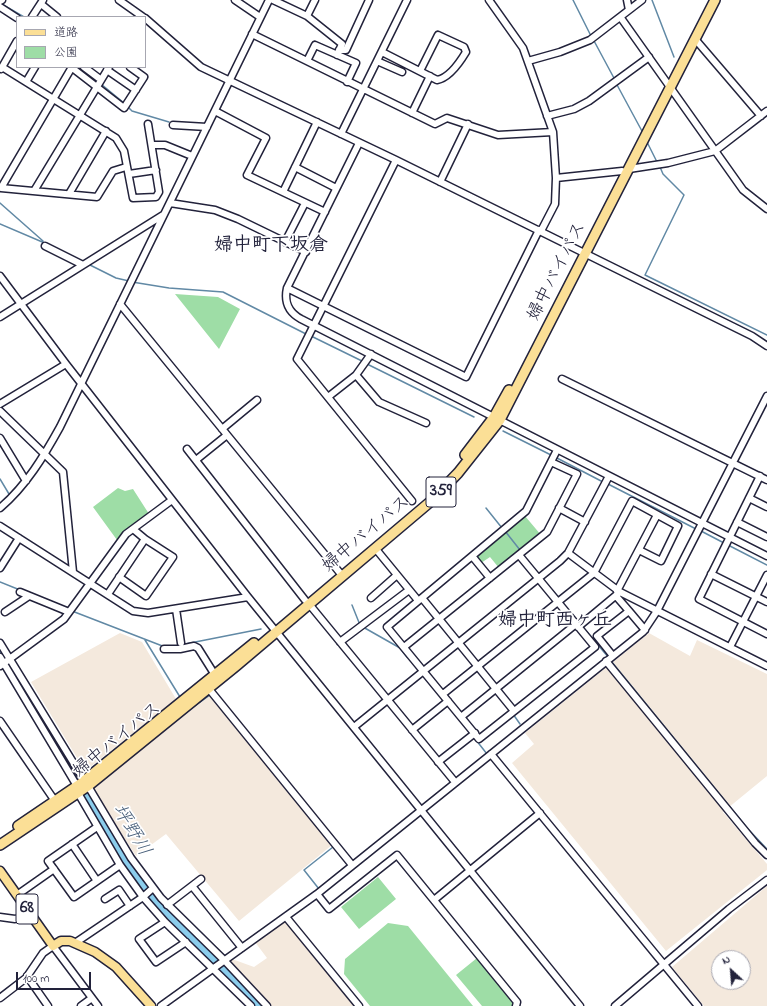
<!DOCTYPE html>
<html>
<head>
<meta charset="utf-8">
<style>
	body { margin:0 }
	#map { position:relative; width:767px; height:1006px; overflow:hidden; background:#fff; font-family:"Indie Flower","Klee One",sans-serif }
	canvas { display:block }
	.legend { position:absolute; left:16px; top:16px; width:130px; height:52px; box-sizing:border-box; background:#fff; border:1px solid #a7a7b1; margin:0; padding:5px 7px; list-style:none; font-size:12px; color:#22223b }
	.legend li { display:flex; align-items:center; gap:8px; height:20px }
	.legend b { width:20px; border:1px solid #a7a7b1 }
	.north { position:absolute; left:711px; top:950px; width:40px; height:40px; box-sizing:border-box; background:#fff; border:1px solid #a7a7b1; border-radius:50%; rotate:334deg; font-size:11px; font-weight:700; line-height:16px; text-align:center; color:#22223b }
	.north::after { content:''; display:block; margin:auto; width:14px; height:18px; background:#22223b; clip-path:polygon(50% 0,100% 100%,50% 72%,0 100%) }
	.scale { position:absolute; left:16px; top:972px; width:75px; height:18px; box-sizing:border-box; border:2px solid #22223b; border-top:0; padding-left:5px; font-size:12px; line-height:14px; white-space:nowrap; color:#22223b; -webkit-text-stroke:3px #fff; paint-order:stroke }
</style>
</head>
<body>
<div id="map">
<canvas width="767" height="1006"></canvas>
<ul class="legend">
<li><b style="height:5px;background:#fbdf96"></b>道路</li>
<li><b style="height:11px;background:#9edda6"></b>公園</li>
</ul>
<div class="north">N</div>
<div class="scale">100 m</div>
</div>
<script>
const context = document.querySelector('canvas').getContext('2d');
context.lineJoin = 'round';
function fill(path, color) {
  context.fillStyle = color;
  context.fill(path, 'evenodd');
}
function strokePath(path, color, width, dash) {
  context.strokeStyle = color;
  context.lineWidth = width;
  context.lineCap = dash ? 'butt' : 'round';
  context.setLineDash(dash || []);
  context.stroke(path);
}
function label(font, color, halo, rows, align = 'center') {
  context.font = font + ' "Indie Flower","Klee One",sans-serif';
  context.lineWidth = 3.5;
  context.setLineDash([]);
  context.textBaseline = 'middle';
  context.strokeStyle = halo;
  context.fillStyle = color;
  for (const [text, x, y, turn = 0] of rows) {
    context.save();
    context.translate(x, y);
    context.rotate((+turn || 0) * Math.PI / 180);
    context.textAlign = isNaN(turn) ? turn : align;
    if (halo) context.strokeText(text, 0, 0);
    context.fillText(text, 0, 0);
    context.restore();
  }
}
fill(new Path2D(`
	M 120,633 L 142,642 L 176,699 L 85,771 L 31,682 Z
	M 649,633 L 690,656 L 697,640 L 767,674 L 767,776 L 723,812 L 767,864 L 767,870 L 666,951 L 512,763 L 534,744 L 525,733 Z
	M 209,696 L 332,845 L 239,921 L 166,834 L 136,856 L 92,789 Z
	M 767,886 L 767,1006 L 704,1006 L 672,967 ZM 719,958 L 743,958 L 743,982 L 719,982 Z
	M 286,919 L 357,1006 L 269,1006 L 228,962 L 232,959 L 254,967 L 267,958 L 255,942 Z`), '#f4e9dd');
fill(new Path2D(`
	M 175,294 L 218,297 L 240,309 L 219,349 Z
	M 118,488 L 125,491 L 133,489 L 149,514 L 125,531 L 117,540 L 93,507 Z
	M 525,516 L 541,535 L 499,568 L 490,557 L 481,563 L 477,559 L 477,554 Z
	M 378,877 L 396,899 L 359,929 L 341,907 Z
	M 388,923 L 408,926 L 473,1006 L 370,1006 L 344,974 L 345,959 Z
	M 477,958 L 512,1001 L 513,1006 L 482,1006 L 456,975 Z`), '#9edda6');
strokePath(new Path2D(`
	M 573,0 L 591,36
	M 652,0 L 674,57
	M 0,3 L 24,17
	M 593,39 L 615,80
	M 79,67 L 98,82
	M 616,83 L 643,133
	M 101,84 L 124,103
	M 127,106 L 132,111 L 169,122
	M 646,140 L 658,164
	M 660,167 L 663,174 L 684,195 L 645,275 L 767,335
	M 0,203 L 43,241
	M 0,224 L 47,244
	M 88,264 L 116,278 L 129,281
	M 132,282 L 169,288 L 223,292 L 308,335
	M 311,336 L 364,362
	M 367,364 L 474,417
	M 503,431 L 551,455
	M 555,457 L 603,482
	M 0,479 L 9,494
	M 606,483 L 698,530
	M 486,508 L 502,528
	M 505,531 L 520,550
	M 701,531 L 724,543
	M 728,545 L 767,565
	M 0,582 L 20,590
	M 552,590 L 559,598
	M 421,601 L 436,620
	M 561,601 L 579,623
	M 352,605 L 360,625
	M 72,611 L 165,647
	M 438,623 L 455,643
	M 582,626 L 609,658
	M 363,627 L 400,648 L 407,657
	M 145,640 L 180,697
	M 175,646 L 261,629
	M 457,646 L 474,666
	M 611,661 L 748,829 L 767,849
	M 476,669 L 493,690
	M 189,710 L 210,695 L 211,696
	M 513,714 L 520,724
	M 476,740 L 487,754
	M 319,889 L 304,870 L 333,847 L 333,844
	M 643,944 L 660,964
	M 662,967 L 694,1006`), '#6189a5', 1.5);
strokePath(new Path2D(`
	M 0,651 L 140,882 L 157,902 L 261,1006`), '#8bcdec', 9);
const minor = new Path2D(`
	M 119,0 L 143,17
	M 235,0 L 260,17
	M 273,0 L 307,16 L 342,44 L 337,55
	M 489,0 L 523,48 L 553,132 L 556,178 L 555,204 L 541,231
	M 627,0 L 629,10
	M 0,1 L 2,0
	M 41,4 L 57,17
	M 0,7 L 17,18
	M 307,16 L 315,0
	M 32,17 L 43,0
	M 145,18 L 201,67 L 396,160 L 752,336 L 767,346
	M 621,18 L 743,190 L 767,209
	M 252,34 L 435,124 L 447,118 L 498,135 L 553,132
	M 695,39 L 761,116
	M 339,50 L 346,50 L 369,0
	M 382,52 L 437,80 C 449,78 460,62 466,52 L 464,47 L 438,35 L 420,71
	M 307,61 L 315,45 L 356,63 L 347,82
	M 377,61 L 402,72
	M 528,61 L 560,52 L 590,40 L 642,0
	M 2,67 L 116,138 L 124,151 L 133,198 L 156,197 L 159,192 L 148,124
	M 71,67 L 124,108 L 144,77 L 130,67
	M 72,67 L 1,188 L 97,197 L 113,171 L 126,167
	M 84,67 L 100,79
	M 1,69 L 17,41
	M 107,70 L 136,90
	M 26,82 L 35,67
	M 215,111 L 266,138 L 247,175 L 325,212
	M 412,113 L 430,76
	M 547,116 L 574,109 L 589,101 L 649,57
	M 173,125 L 207,127
	M 341,134 L 407,0
	M 359,143 L 287,288 C 284,302 288,312 301,319 L 767,556
	M 152,145 L 165,145 L 192,156
	M 396,160 L 297,359 L 412,501
	M 295,167 L 336,188
	M 629,169 L 668,163 L 715,151 L 767,111
	M 129,174 L 156,170
	M 556,178 L 622,171
	M 440,182 L 468,124
	M 34,191 L 109,67
	M 283,192 L 317,122
	M 69,194 L 106,131
	M 170,203 L 215,210 L 238,219 L 306,252
	M 285,242 L 305,203
	M 45,246 L 83,265
	M 0,276 L 66,364 L 248,597 L 580,1006
	M 287,288 L 466,377 L 539,230
	M 120,304 L 340,573
	M 0,317 L 163,215
	M 356,375 L 379,402 L 426,423
	M 562,379 L 767,480
	M 328,397 L 356,375 L 371,354
	M 0,404 L 66,364
	M 0,411 L 63,472 L 73,572
	M 222,429 L 257,400
	M 0,438 L 26,481
	M 187,449 L 305,600
	M 196,460 L 227,435
	M 760,476 L 699,599 L 767,634
	M 749,498 L 767,507
	M 0,508 C 26,486 44,456 60,427 L 269,0
	M 559,508 L 585,522
	M 737,522 L 767,537
	M 0,526 L 133,611 L 148,613 L 248,597
	M 375,548 L 416,598
	M 568,553 L 620,592 L 767,666
	M 519,555 L 595,647 L 479,739 L 387,627 L 526,511 L 557,450
	M 472,556 L 490,578
	M 0,568 L 19,538
	M 711,574 L 767,602
	M 119,577 L 146,596 L 173,557 L 145,539
	M 617,591 L 657,515
	M 20,592 L 69,612
	M 108,594 L 145,539 L 133,529
	M 616,596 L 629,611
	M 371,598 L 397,575
	M 422,598 L 514,711
	M 309,604 L 455,782
	M 176,609 L 181,643
	M 5,612 L 29,596
	M 578,627 L 620,592
	M 340,642 L 409,590
	M 0,643 L 84,780
	M 404,647 L 547,532 L 577,474 L 551,462
	M 730,647 L 767,575
	M 164,649 L 180,649 L 194,646 L 198,648 L 215,675
	M 613,656 L 597,636 L 629,611 L 645,630
	M 0,657 L 77,786
	M 606,661 L 755,843 L 767,855
	M 0,666 L 64,619 L 126,534 L 172,500
	M 209,689 L 352,865
	M 443,694 L 594,573 L 632,501 L 678,526 L 661,561 L 639,550
	M 461,717 L 576,624
	M 0,721 L 55,801
	M 354,727 L 560,561 L 568,553 L 609,476
	M 412,730 L 448,701
	M 491,754 L 698,1006
	M 438,762 L 475,733
	M 88,786 L 131,858 L 161,898 L 224,960 L 267,1006
	M 78,793 L 120,865 L 143,897 L 165,922 L 251,1006
	M 97,827 L 48,861 L 74,897 L 120,865
	M 72,844 L 97,881
	M 192,886 L 242,948
	M 317,894 L 329,909 L 397,855 L 517,1002 L 516,1006
	M 17,895 L 54,869
	M 105,899 L 119,890 L 130,906
	M 434,900 L 540,813
	M 167,905 L 201,879
	M 0,917 L 15,919 L 31,915
	M 286,917 L 359,1006
	M 165,922 L 139,939 L 156,962 L 186,942
	M 75,943 L 143,897 L 153,888
	M 27,976 L 48,1006
	M 0,998 L 26,978 L 43,953 L 53,946 L 98,1006
	M 81,1006 L 92,998
	M 161,1006 L 317,894 L 643,632 L 657,611 L 767,396
	M 615,1006 L 729,909 L 767,880`);
const major = new Path2D(`
	M 0,871 L 53,946 L 61,941 L 70,941 L 95,952 L 116,967 L 151,1006`);
const highway = new Path2D(`
	M 465,455 L 494,417 L 509,390
	M 18,826 L 80,784 L 254,643
	M 0,845 L 88,786 L 236,666 L 430,502 L 458,473 L 500,420 L 715,0`);
strokePath(minor, '#22223b', 9);
strokePath(major, '#22223b', 11);
strokePath(highway, '#22223b', 12);
strokePath(minor, '#fff', 6);
strokePath(major, '#fbdf96', 8);
strokePath(highway, '#fbdf96', 9);
for (const [x, y, w] of [
	[441,492,30],
	[27,909,22]
]) {
  const box = new Path2D();
  box.roundRect(x - w / 2, y - 15, w, 30, 3);
  context.fillStyle = '#fff';
  context.fill(box);
  strokePath(box, '#22223b', 1);
}
label('bold 17px', '#22223b', null, [
	["359",441,492],
	["68",27,909]
]);
label('18px', '#22223b', '#fff', [
	["婦中バイパス",558,272,-63],
	["婦中バイパス",367,535,-40],
	["婦中バイパス",118,741,-39]
]);
label('bold 19px', '#22223b', '#fff', [
	["婦中町下坂倉",271,247],
	["婦中町西ヶ丘",555,622]
]);
label('italic 19px', '#475e79', '#fff', [
	["坪野川",130,831,59]
]);
</script>
</body>
</html>
